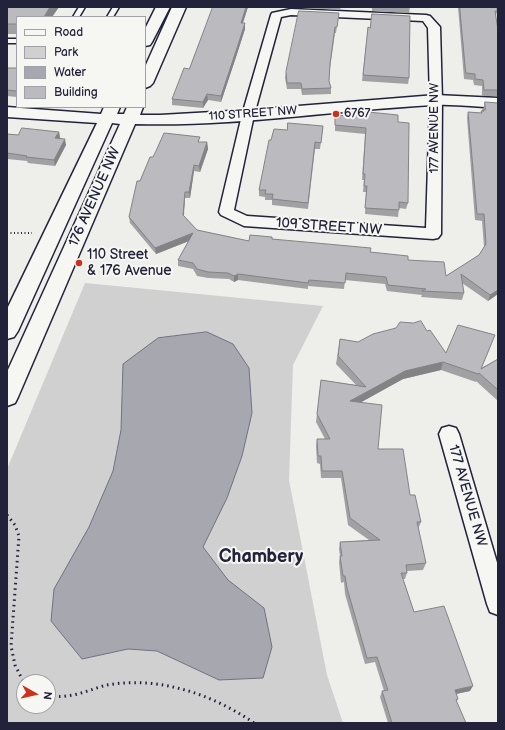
<!DOCTYPE html>
<html>
<head>
<meta charset="utf-8">
<style>
	body { margin:0 }
	#map { position:relative; width:505px; height:730px; overflow:hidden; background:#eeeeeb; font-family:"Balsamiq Sans",sans-serif }
	canvas { display:block }
	.frame { position:absolute; inset:0; border:8px solid #22223b; pointer-events:none }
	.legend { position:absolute; left:16px; top:16px; width:130px; height:92px; box-sizing:border-box; background:#f6f6f2; border:1px solid #a1a1a9; margin:0; padding:5px 7px; list-style:none; font-size:12px; color:#22223b }
	.legend li { display:flex; align-items:center; gap:8px; height:20px }
	.legend b { width:20px; border:1px solid #a1a1a9 }
	.north { position:absolute; left:16px; top:674px; width:40px; height:40px; box-sizing:border-box; background:#f6f6f2; border:1px solid #a1a1a9; border-radius:50%; rotate:98deg; font-size:11px; font-weight:700; line-height:16px; text-align:center; color:#22223b }
	.north::after { content:''; display:block; margin:auto; width:14px; height:18px; background:#c8321e; clip-path:polygon(50% 0,100% 100%,50% 72%,0 100%) }
</style>
</head>
<body>
<div id="map">
<canvas width="505" height="730"></canvas>
<div class="frame"></div>
<ul class="legend">
<li><b style="height:5px;background:#f6f6f2"></b>Road</li>
<li><b style="height:11px;background:#d0d0d1"></b>Park</li>
<li><b style="height:11px;background:#a7a7af"></b>Water</li>
<li><b style="height:11px;background:#bbbbbf"></b>Building</li>
</ul>
<div class="north">N</div>
</div>
<script>
const context = document.querySelector('canvas').getContext('2d');
context.lineJoin = 'round';
function fill(path, color) {
  context.fillStyle = color;
  context.fill(path, 'evenodd');
}
function strokePath(path, color, width, dash) {
  context.strokeStyle = color;
  context.lineWidth = width;
  context.lineCap = dash ? 'butt' : 'round';
  context.setLineDash(dash || []);
  context.stroke(path);
}
function label(font, color, halo, rows, align = 'center') {
  context.font = font + ' "Balsamiq Sans",sans-serif';
  context.lineWidth = 4;
  context.setLineDash([]);
  context.textBaseline = 'middle';
  context.strokeStyle = halo;
  context.fillStyle = color;
  for (const [text, x, y, turn = 0] of rows) {
    context.save();
    context.translate(x, y);
    context.rotate((+turn || 0) * Math.PI / 180);
    context.textAlign = isNaN(turn) ? turn : align;
    if (halo) context.strokeText(text, 0, 0);
    context.fillText(text, 0, 0);
    context.restore();
  }
}
fill(new Path2D(`
	M 85,283 L 323,306 L 293,365 L 289,480 L 327,675 L 343,723 L 7,723 L 7,469 ZM 24,682 L 48,682 L 48,706 L 24,706 Z`), '#d0d0d1');
const water = new Path2D(`
	M 207,332 L 233,344 L 249,368 L 252,413 L 242,456 L 227,498 L 203,547 L 228,580 L 264,608 L 272,647 L 263,678 L 219,680 L 157,651 L 128,649 L 82,659 L 51,621 L 54,589 L 89,527 L 113,471 L 121,430 L 123,364 L 158,338 Z`);
fill(water, '#a7a7af');
strokePath(water, '#727281', 1);
const lane = new Path2D(`
	M 79,7 L 85,7 L 79,17 L 73,17 Z
	M 113,7 L 119,7 L 113,17 L 107,17 Z
	M 7,39 L 17,39 L 17,43 L 7,43 Z`);
const street = new Path2D(`
	M 291,9 L 426,15 L 430,16 L 440,27 L 442,100 L 441,234 L 438,238 L 433,239 L 244,226 L 221,215 L 219,212 L 242,115 L 271,15 L 272,13 ZM 291,15 L 423,21 L 428,28 L 430,100 L 426,228 L 247,216 L 234,210 L 254,115 L 281,17 Z
	M 449,426 L 456,428 L 459,434 L 498,566 L 498,615 L 490,612 L 487,604 L 439,434 L 442,428 Z`);
const secondary = new Path2D(`
	M 156,7 L 170,7 L 152,42 L 150,45 L 145,46 L 145,29 Z
	M 172,7 L 186,7 L 153,83 L 150,86 L 145,88 L 145,67 Z
	M 436,95 L 498,98 L 498,108 C 477,107 455,104 434,105 C 335,110 235,127 135,124 L 18,397 L 15,403 L 7,406 L 7,372 L 120,124 L 112,123 L 18,331 L 14,337 L 7,339 L 7,309 L 97,123 L 7,117 L 7,107 L 101,114 L 104,107 L 120,107 L 117,114 L 124,114 L 127,107 L 143,107 L 140,115 L 160,115 L 248,110 Z`);
strokePath(lane, '#22223b', 3);
strokePath(street, '#22223b', 3);
strokePath(secondary, '#22223b', 3);
strokePath(new Path2D(`
	M 7,233 L 32,233`), '#22223b', 2, [1, 2.5]);
strokePath(new Path2D(`
	M 7,515 L 15,525 L 19,536 L 11,646 L 15,665 L 24,683
	M 48,696 C 54,696 60,697 66,696 C 80,695 94,688 107,685 C 159,676 212,694 254,723`), '#22223b', 3, [1.5, 4]);
fill(lane, '#f6f6f2');
fill(street, '#f6f6f2');
fill(secondary, '#f6f6f2');
fill(new Path2D(`
	M 7,7 L 59,7 L 52,17 L 17,17 L 17,34 L 7,34 Z
	M 248,7 L 243,23 L 245,23 L 245,29 L 237,54 L 221,102 L 208,100 L 203,108 L 172,105 L 172,99 L 189,69 Z
	M 301,7 L 341,7 L 340,10 L 301,8 Z
	M 372,7 L 410,7 L 409,13 L 372,11 Z
	M 458,7 L 497,7 L 497,12 L 496,16 L 498,30 L 498,96 L 482,96 L 482,86 L 474,85 L 473,80 L 464,79 Z
	M 339,13 L 336,33 L 335,33 L 330,68 L 329,81 L 331,88 L 331,94 L 302,95 L 301,89 L 287,89 L 285,78 L 286,72 Z
	M 368,27 L 409,78 L 408,84 L 362,81 Z
	M 7,68 L 17,68 L 17,97 L 7,96 Z
	M 485,102 L 498,294 L 488,301 L 462,283 L 464,293 L 462,300 L 421,297 L 422,295 L 387,291 L 385,284 L 345,280 L 344,289 L 308,286 L 308,289 L 238,280 L 234,282 L 229,279 L 208,278 L 197,276 L 193,269 L 178,266 L 178,260 L 189,241 L 156,254 L 130,223 L 129,217 L 140,181 L 153,157 L 200,142 L 207,142 L 208,149 L 200,172 L 194,171 L 190,198 L 185,198 L 184,216 L 197,230 L 249,241 L 272,237 L 272,239 L 370,252 L 408,260 L 446,276 L 479,255 L 484,247 L 482,221 L 475,220 L 467,118 L 468,112 L 481,113 L 481,111 L 483,110 Z
	M 335,116 L 398,122 L 408,203 L 406,209 L 399,208 L 398,217 L 365,214 L 366,192 L 363,192 L 364,180 L 362,180 L 365,134 L 335,131 Z
	M 323,126 L 320,149 L 315,149 L 308,209 L 272,205 L 272,200 L 265,200 L 265,197 L 259,196 L 259,190 L 287,130 Z
	M 59,132 L 60,138 L 66,145 L 55,166 L 28,163 L 27,161 L 7,159 L 7,134 L 18,135 Z
	M 427,331 L 446,353 L 492,343 L 481,368 L 498,359 L 498,401 L 476,381 L 476,382 L 441,370 L 403,379 L 361,402 L 378,449 L 410,495 L 421,522 L 418,529 L 426,563 L 423,570 L 407,571 L 407,573 L 405,579 L 403,579 L 414,612 L 470,691 L 456,694 L 458,699 L 456,702 L 466,723 L 388,723 L 380,697 L 382,691 L 384,691 L 375,662 L 365,664 L 345,594 L 344,582 L 341,583 L 339,562 L 340,556 L 339,549 L 340,542 L 369,540 L 348,525 L 341,478 L 321,478 L 320,464 L 317,463 L 316,446 L 317,439 L 325,439 L 316,422 L 321,380 L 356,385 L 336,364 L 340,339 L 358,342 Z`), '#a1a1a4');
fill(new Path2D(`
	M 50,7 L 59,7 L 52,17 L 44,17 Z
	M 246,7 L 248,7 L 241,28 L 241,23 Z
	M 245,23 L 245,29 L 237,54 L 221,102 L 221,96 Z
	M 207,94 L 208,100 L 203,108 L 203,102 Z
	M 59,132 L 60,138 L 57,144 L 55,138 Z
	M 65,139 L 66,145 L 55,166 L 54,160 Z
	M 207,142 L 208,149 L 200,172 L 199,166 Z
	M 194,165 L 194,171 L 190,198 L 189,192 Z
	M 185,192 L 185,198 L 183,221 L 183,215 Z
	M 193,233 L 194,239 L 156,254 L 155,248 Z
	M 238,274 L 238,280 L 234,282 L 234,276 Z
	M 498,290 L 498,294 L 488,301 L 490,295 Z
	M 443,362 L 441,370 L 403,379 L 349,409 L 350,401 L 405,371 Z
	M 473,686 L 470,691 L 451,695 L 455,690 Z`), '#838386');
const building = new Path2D(`
	M 7,7 L 50,7 L 44,17 L 17,17 L 17,24 L 7,24 Z
	M 213,7 L 246,7 L 241,23 L 245,23 L 237,48 L 221,96 L 207,94 L 203,102 L 172,99 L 184,68 L 189,69 Z
	M 460,7 L 497,7 L 497,12 L 495,11 L 498,30 L 498,90 L 484,90 L 483,80 L 475,79 L 475,74 L 466,73 Z
	M 299,11 L 339,13 L 337,27 L 335,27 L 330,64 L 329,81 L 331,88 L 302,89 L 301,83 L 287,83 L 286,72 Z
	M 372,14 L 410,16 L 409,78 L 363,75 L 368,27 L 370,28 Z
	M 7,68 L 17,68 L 17,91 L 7,90 Z
	M 485,102 L 498,103 L 498,290 L 490,295 L 461,274 L 464,293 L 422,291 L 426,289 L 388,285 L 386,277 L 346,273 L 345,283 L 309,280 L 308,283 L 238,274 L 234,276 L 228,273 L 208,272 L 197,269 L 193,263 L 178,260 L 193,233 L 155,248 L 129,217 L 137,181 L 140,181 L 150,157 L 153,157 L 156,151 L 164,133 L 200,137 L 198,142 L 207,142 L 199,166 L 194,165 L 189,192 L 185,192 L 183,215 L 197,230 L 249,241 L 250,235 L 272,237 L 272,239 L 371,248 L 370,252 L 408,256 L 408,260 L 444,262 L 446,276 L 479,255 L 486,244 L 484,214 L 477,214 L 468,112 L 482,113 L 481,111 L 484,111 L 482,110 L 485,110 Z
	M 368,112 L 398,115 L 398,122 L 409,123 L 408,203 L 399,202 L 399,210 L 365,208 L 367,186 L 364,186 L 365,174 L 363,174 L 366,128 L 335,125 L 335,116 L 368,114 Z
	M 288,123 L 323,126 L 321,143 L 315,142 L 308,203 L 272,199 L 273,194 L 265,194 L 266,190 L 259,190 L 269,140 L 271,140 L 274,129 L 287,130 Z
	M 22,128 L 59,132 L 55,138 L 65,139 L 54,160 L 26,157 L 27,156 L 7,153 L 7,134 L 18,135 Z
	M 421,321 L 427,331 L 430,330 L 446,353 L 458,325 L 495,335 L 481,369 L 498,359 L 498,390 L 479,373 L 478,374 L 443,362 L 405,371 L 350,401 L 382,405 L 378,449 L 403,449 L 410,495 L 415,495 L 421,522 L 417,522 L 426,563 L 406,565 L 407,573 L 401,573 L 414,612 L 444,606 L 473,686 L 455,690 L 458,699 L 456,700 L 466,723 L 392,723 L 382,691 L 388,690 L 377,657 L 367,658 L 347,588 L 345,576 L 343,576 L 340,556 L 342,556 L 340,542 L 380,540 L 350,518 L 342,471 L 322,471 L 321,456 L 318,456 L 317,439 L 330,439 L 317,414 L 321,380 L 366,387 L 338,356 L 340,339 L 358,342 L 373,334 L 396,328 L 400,322 L 413,323 Z`);
fill(building, '#bbbbbf');
strokePath(building, '#838386', 1);
for (const [x, y, r, color] of [
	[336,114,4,"#c8321e"],
	[79,263,4,"#c8321e"]
]) {
  const dot = new Path2D();
  dot.arc(x, y, r, 0, 2 * Math.PI);
  context.fillStyle = color;
  context.fill(dot);
  strokePath(dot, '#f6f6f2', 1.5);
}
label('12px', '#22223b', '#f6f6f2', [
	["110 STREET NW",253,114,-4],
	["177 AVENUE NW",435,128,-90]
]);
label('12px', '#22223b', '#f6f6f2', [
	["6767",344,114]
], 'left');
label('14px', '#22223b', '#f6f6f2', [
	["176 AVENUE NW",95,197,-66],
	["109 STREET NW",329,227,4],
	["177 AVENUE NW",467,496,74]
]);
label('14px', '#22223b', '#f6f6f2', [
	["110 Street",87,255],
	["& 176 Avenue",87,271]
], 'left');
label('bold 18px', '#22223b', '#f6f6f2', [
	["Chambery",261,557]
]);
</script>
</body>
</html>
